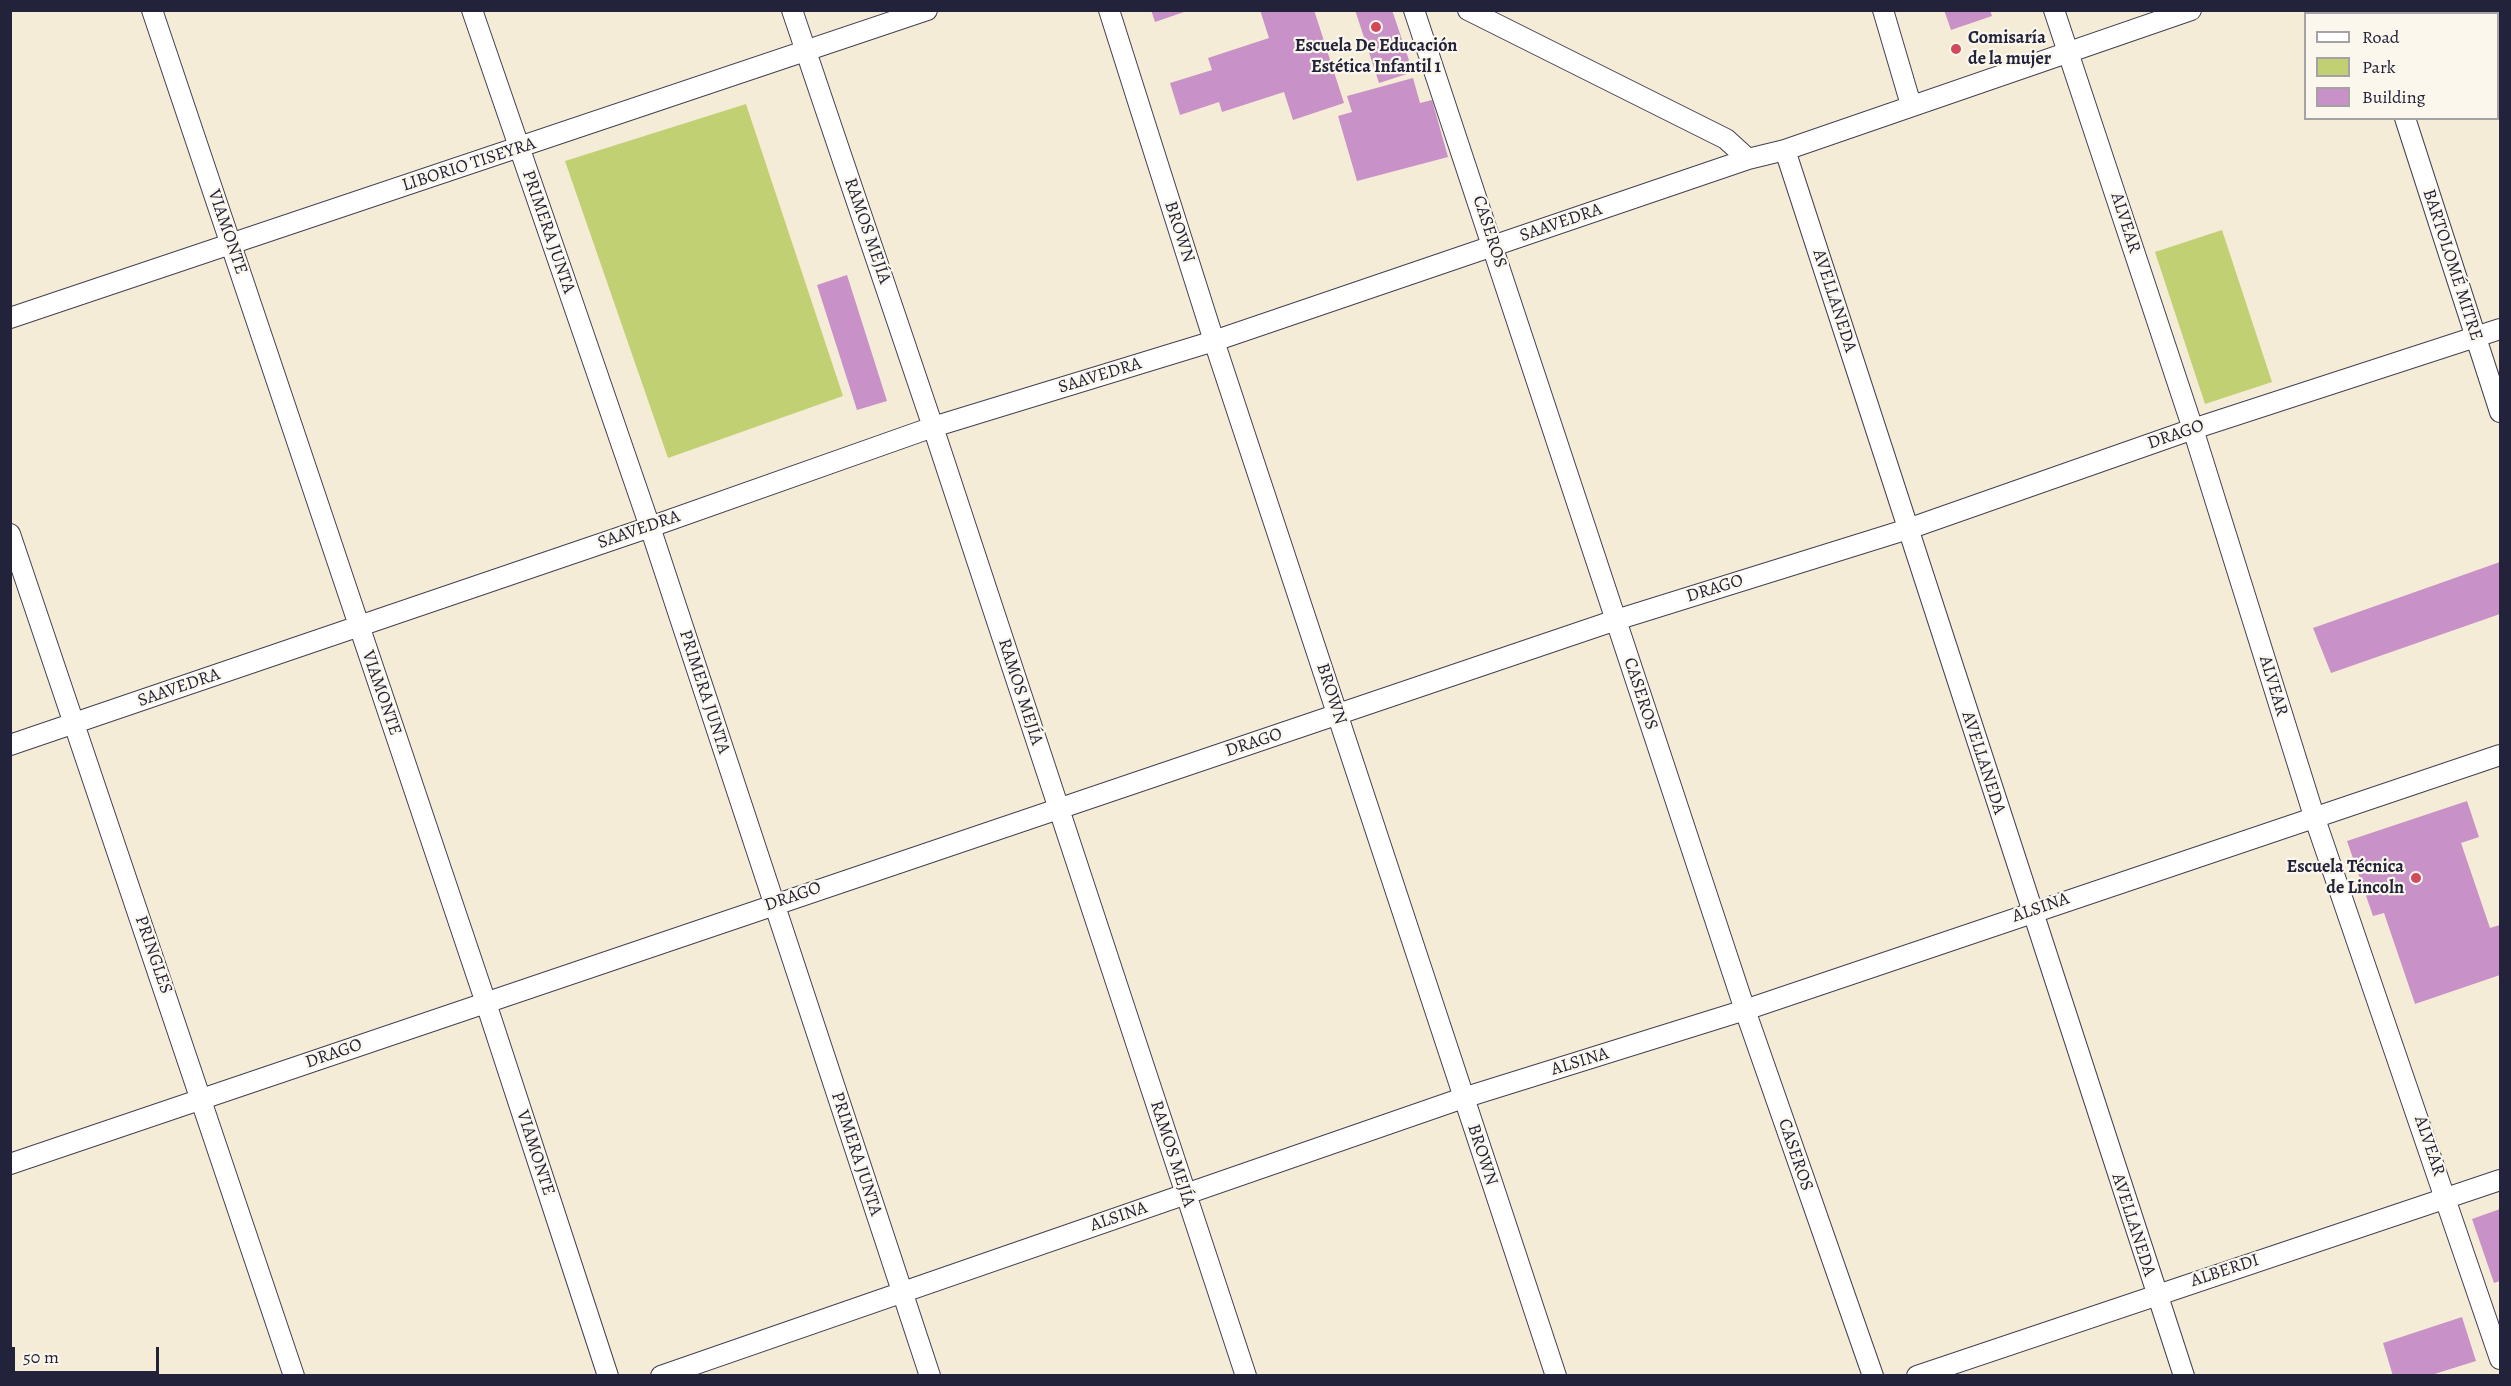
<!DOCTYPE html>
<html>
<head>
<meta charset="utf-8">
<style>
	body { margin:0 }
	#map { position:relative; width:2511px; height:1386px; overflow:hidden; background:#f5ecd7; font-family:Alegreya,serif }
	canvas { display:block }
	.frame { position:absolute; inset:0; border:12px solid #22223b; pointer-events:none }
	.legend { position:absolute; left:2304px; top:12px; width:195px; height:108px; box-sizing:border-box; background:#fbf7ec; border:2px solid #a4a2a5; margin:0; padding:8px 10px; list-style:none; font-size:18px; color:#22223b }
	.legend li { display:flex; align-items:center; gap:12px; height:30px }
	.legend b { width:30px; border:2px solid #a4a2a5 }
	.scale { position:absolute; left:12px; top:1347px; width:147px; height:27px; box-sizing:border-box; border:3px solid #22223b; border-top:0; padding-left:8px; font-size:18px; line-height:21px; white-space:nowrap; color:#22223b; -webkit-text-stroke:4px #fbf7ec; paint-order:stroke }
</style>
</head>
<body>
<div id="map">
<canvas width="2511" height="1386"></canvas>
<div class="frame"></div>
<ul class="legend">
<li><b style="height:8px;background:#fff"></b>Road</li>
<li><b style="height:16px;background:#c0d072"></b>Park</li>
<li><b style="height:16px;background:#c891c8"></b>Building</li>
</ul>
<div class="scale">50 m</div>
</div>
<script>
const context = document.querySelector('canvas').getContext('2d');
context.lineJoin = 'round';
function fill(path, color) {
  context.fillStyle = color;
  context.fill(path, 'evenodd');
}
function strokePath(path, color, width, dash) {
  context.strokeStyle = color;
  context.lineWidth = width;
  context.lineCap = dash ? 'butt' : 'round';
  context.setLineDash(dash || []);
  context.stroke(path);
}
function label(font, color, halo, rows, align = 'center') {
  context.font = font + ' Alegreya,serif';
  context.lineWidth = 4.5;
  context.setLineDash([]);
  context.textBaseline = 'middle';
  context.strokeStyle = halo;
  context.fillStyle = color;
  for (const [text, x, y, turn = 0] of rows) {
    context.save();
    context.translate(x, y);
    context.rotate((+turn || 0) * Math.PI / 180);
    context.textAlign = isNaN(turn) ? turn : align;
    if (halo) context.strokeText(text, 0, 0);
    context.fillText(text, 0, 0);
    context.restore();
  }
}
fill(new Path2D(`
	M 746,104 L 843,396 L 668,458 L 565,161 Z
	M 2222,230 L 2272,382 L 2205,404 L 2155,252 Z`), '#c0d072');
fill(new Path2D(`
	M 1151,10 L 1187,10 L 1187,11 L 1155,22 Z
	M 1260,10 L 1314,10 L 1344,103 L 1293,120 L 1284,92 L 1222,112 L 1219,102 L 1180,115 L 1170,83 L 1212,70 L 1208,58 L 1269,38 Z
	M 1355,10 L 1392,10 L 1413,72 L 1379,83 Z
	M 1944,10 L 1990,10 L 1992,16 L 1951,30 Z
	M 1413,78 L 1420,103 L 1432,100 L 1448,157 L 1357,181 L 1338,116 L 1352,112 L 1347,96 Z
	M 847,275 L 887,401 L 857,410 L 817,285 Z
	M 2500,562 L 2500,614 L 2331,673 L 2313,628 Z
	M 2467,801 L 2479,837 L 2461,843 L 2490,928 L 2500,925 L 2500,975 L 2415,1004 L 2384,913 L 2373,916 L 2347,841 Z
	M 2500,1209 L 2500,1281 L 2494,1283 L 2472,1219 Z
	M 2462,1317 L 2476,1361 L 2428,1376 L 2393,1376 L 2383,1343 Z`), '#c891c8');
const street = new Path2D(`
	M 152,10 L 486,1003 L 608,1376
	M 472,10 L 650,527 L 930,1376
	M 792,10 L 933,427 L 1246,1376
	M 1109,10 L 1214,341 L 1556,1376
	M 1414,10 L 1745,1010 L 1873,1376
	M 1468,10 L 1726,139 L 1748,159
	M 1883,10 L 1911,105
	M 2054,10 L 2193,429 L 2314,816 L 2500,1359
	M 2370,10 L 2371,14
	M 2405,118 L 2500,412
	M 1785,150 L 2184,1376
	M 10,318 L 927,10
	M 10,534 L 294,1376
	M 10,745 L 650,527 L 933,427 L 1214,341 L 1748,159 L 1785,150 L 2191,10
	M 10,1164 L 1616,620 L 1908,529 L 2193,429 L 2500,329
	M 661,1376 L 1463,1098 L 1745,1010 L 2500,755
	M 1917,1376 L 2500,1180`);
strokePath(street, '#424052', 22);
strokePath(street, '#fff', 20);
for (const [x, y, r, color] of [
	[1376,27,6,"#d1495b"],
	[1956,49,6,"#d1495b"],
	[2416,878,6,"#d1495b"]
]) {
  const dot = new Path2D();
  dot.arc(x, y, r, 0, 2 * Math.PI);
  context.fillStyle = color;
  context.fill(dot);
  strokePath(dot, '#fbf7ec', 2);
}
label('bold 18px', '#22223b', '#fbf7ec', [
	["Comisaría",1968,39],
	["de la mujer",1968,60],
	["Escuela De Educación",1376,47,"center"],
	["Estética Infantil 1",1376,68,"center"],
	["Escuela Técnica",2404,868,"right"],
	["de Lincoln",2404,889,"right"]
], 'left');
label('18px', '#22223b', '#fbf7ec', [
	["LIBORIO TISEYRA",469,165,-18],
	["SAAVEDRA",1561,223,-19],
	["ALVEAR",2125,223,72],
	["RAMOS MEJÍA",867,231,71],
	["VIAMONTE",227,232,71],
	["PRIMERA JUNTA",548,232,71],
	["BROWN",1179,232,72],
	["CASEROS",1489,232,72],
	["BARTOLOMÉ MITRE",2452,265,72],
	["AVELLANEDA",1834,301,72],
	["SAAVEDRA",1100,376,-17],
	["DRAGO",2176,435,-19],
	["SAAVEDRA",639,530,-19],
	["DRAGO",1715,589,-17],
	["ALVEAR",2273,686,73],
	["SAAVEDRA",179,688,-19],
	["PRIMERA JUNTA",704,692,72],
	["RAMOS MEJÍA",1020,692,72],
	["VIAMONTE",381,693,71],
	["BROWN",1331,694,72],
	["CASEROS",1640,694,72],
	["DRAGO",1254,743,-18],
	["AVELLANEDA",1983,763,72],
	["DRAGO",793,897,-19],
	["ALSINA",2041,908,-19],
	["PRINGLES",153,955,71],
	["DRAGO",334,1054,-19],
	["ALSINA",1580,1062,-17],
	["ALVEAR",2429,1146,71],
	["VIAMONTE",535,1153,72],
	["PRIMERA JUNTA",856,1154,72],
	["RAMOS MEJÍA",1172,1154,72],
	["BROWN",1482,1155,72],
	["CASEROS",1795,1155,71],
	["ALSINA",1119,1217,-19],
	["AVELLANEDA",2133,1225,72],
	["ALBERDI",2225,1271,-18]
]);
</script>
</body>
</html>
